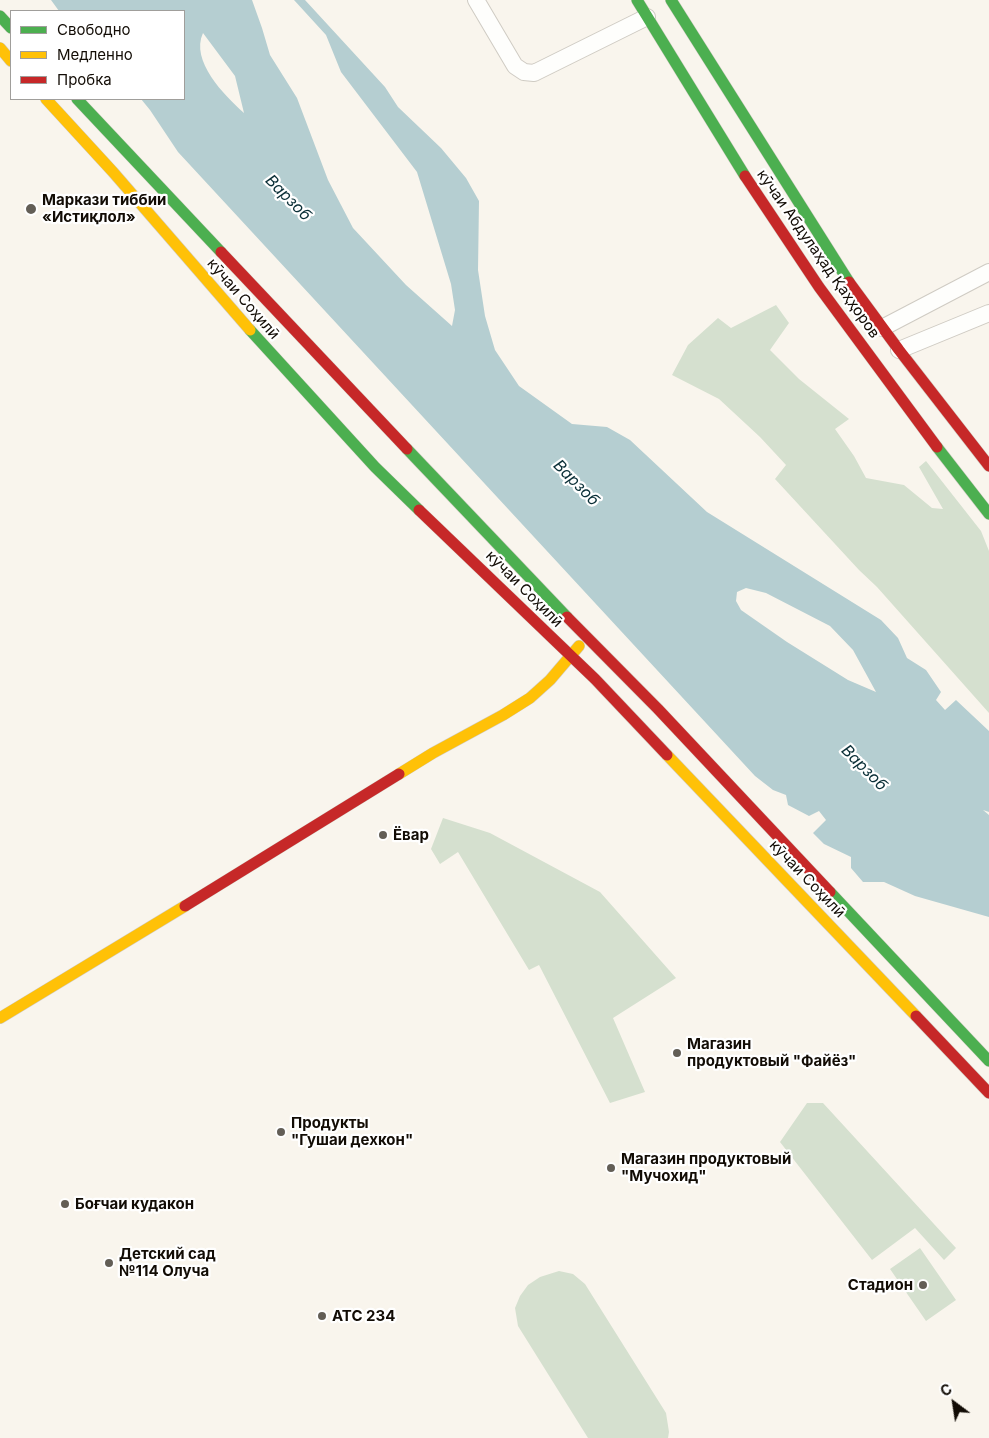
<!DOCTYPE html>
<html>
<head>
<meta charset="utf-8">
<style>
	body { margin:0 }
	#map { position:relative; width:989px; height:1438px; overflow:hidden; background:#f9f5ed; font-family:Inter,sans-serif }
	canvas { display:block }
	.legend { position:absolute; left:10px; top:10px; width:175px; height:90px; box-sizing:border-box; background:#fff; border:1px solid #a09e9b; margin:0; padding:6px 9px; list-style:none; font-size:15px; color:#120c05 }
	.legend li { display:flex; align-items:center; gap:10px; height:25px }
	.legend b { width:25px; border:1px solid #a09e9b }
	.north { position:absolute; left:929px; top:1378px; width:50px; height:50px; -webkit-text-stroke:4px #fff; paint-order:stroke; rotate:329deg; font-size:14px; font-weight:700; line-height:20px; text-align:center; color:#120c05 }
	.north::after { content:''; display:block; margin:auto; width:18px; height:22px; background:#120c05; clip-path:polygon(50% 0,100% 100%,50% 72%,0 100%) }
</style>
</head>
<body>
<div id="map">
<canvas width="989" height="1438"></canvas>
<ul class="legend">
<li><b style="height:6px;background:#4caf50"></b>Свободно</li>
<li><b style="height:6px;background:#ffc107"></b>Медленно</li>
<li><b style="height:6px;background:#c62828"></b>Пробка</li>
</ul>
<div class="north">С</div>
</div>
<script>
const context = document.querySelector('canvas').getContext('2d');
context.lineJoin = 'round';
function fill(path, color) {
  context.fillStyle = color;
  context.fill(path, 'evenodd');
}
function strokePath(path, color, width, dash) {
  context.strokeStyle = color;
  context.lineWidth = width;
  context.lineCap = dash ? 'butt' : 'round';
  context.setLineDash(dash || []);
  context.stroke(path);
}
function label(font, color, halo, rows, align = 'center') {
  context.font = font + ' Inter,sans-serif';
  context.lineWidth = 4.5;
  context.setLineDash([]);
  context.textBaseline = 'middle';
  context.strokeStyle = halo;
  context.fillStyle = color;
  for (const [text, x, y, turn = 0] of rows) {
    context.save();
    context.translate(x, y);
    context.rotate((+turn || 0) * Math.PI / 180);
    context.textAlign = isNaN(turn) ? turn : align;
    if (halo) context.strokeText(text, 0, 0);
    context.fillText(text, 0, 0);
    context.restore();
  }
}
fill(new Path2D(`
	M 776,305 L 789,323 L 770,350 L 799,379 L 849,419 L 835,429 L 854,456 L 866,478 L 904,485 L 932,508 L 943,509 L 919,467 L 926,461 L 981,531 L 989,551 L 989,713 L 877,587 L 859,570 L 775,479 L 786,465 L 760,437 L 719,399 L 672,375 L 688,345 L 718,318 L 731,328 Z
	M 443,818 L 490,833 L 600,892 L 676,978 L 613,1018 L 645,1092 L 610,1103 L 539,965 L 529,970 L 458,852 L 440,864 L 431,849 Z
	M 807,1103 L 823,1103 L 956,1248 L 944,1260 L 915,1228 L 872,1260 L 780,1142 Z
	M 920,1248 L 956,1300 L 926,1321 L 890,1269 Z
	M 559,1271 L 573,1274 L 585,1284 L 666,1413 L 669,1432 L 668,1438 L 588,1438 L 518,1326 L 515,1308 L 520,1296 L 528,1285 L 540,1277 Z`), '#d5e0cf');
fill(new Path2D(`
	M 51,0 L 252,0 L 262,28 L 270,55 L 297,98 L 328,180 L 353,228 L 406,285 L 452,326 L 455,310 L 451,284 L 417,172 L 341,72 L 326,35 L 294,0 L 305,0 L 385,87 L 398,107 L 441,148 L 466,178 L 479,201 L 478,270 L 485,316 L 495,350 L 519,386 L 572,424 L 607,427 L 630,440 L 707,512 L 881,620 L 898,638 L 907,658 L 926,670 L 941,692 L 936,700 L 945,710 L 956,700 L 989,731 L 989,812 L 983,810 L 989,815 L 989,917 L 915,896 L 884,882 L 863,882 L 851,868 L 851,857 L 824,844 L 813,833 L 826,820 L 819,811 L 809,816 L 788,805 L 786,795 L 773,790 L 755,776 L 178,152 L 150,110 L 141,99 L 184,99 L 184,11 L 59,11 ZM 203,33 L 235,76 L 244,113 C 224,95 190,61 203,33 ZM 746,588 L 766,593 L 830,626 L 853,650 L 876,692 L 848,680 L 787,642 L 741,610 L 736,601 L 737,592 Z`), '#b5ced1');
const street = new Path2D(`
	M 476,0 L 515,66 L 524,72 L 534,73 L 647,17
	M 882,328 L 989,272
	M 899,350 L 989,313`);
const fast = new Path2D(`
	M 637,0 L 745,176
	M 671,0 L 849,282
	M 0,16 L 11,28
	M 77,99 L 221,252
	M 250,330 L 375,467 L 419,510
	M 937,447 L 989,514
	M 407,449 L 567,617
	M 830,892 L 989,1061`);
const slow = new Path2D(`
	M 0,48 L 11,61
	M 46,99 L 113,172 L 250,330
	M 667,755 L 916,1016
	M 399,774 L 433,753 L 503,715 L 530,698 L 550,680 L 579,646
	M 0,1018 L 185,906`);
const jam = new Path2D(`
	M 745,176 L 819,287 L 937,447
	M 221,252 L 407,449
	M 849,282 L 899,350 L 989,466
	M 419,510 L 595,679 L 667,755
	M 567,617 L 658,709 L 830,892
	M 185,906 L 399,774
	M 916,1016 L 989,1093`);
strokePath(street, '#cfcbc3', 18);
strokePath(fast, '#cfcbc3', 12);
strokePath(slow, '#cfcbc3', 12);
strokePath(jam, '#cfcbc3', 12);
strokePath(street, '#fefefc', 16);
strokePath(fast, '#4caf50', 11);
strokePath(slow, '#ffc107', 11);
strokePath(jam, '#c62828', 11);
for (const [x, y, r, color] of [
	[31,209,6,"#635e56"],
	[383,835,5,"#635e56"],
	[677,1053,5,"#635e56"],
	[281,1132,5,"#635e56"],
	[611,1168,5,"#635e56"],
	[65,1204,5,"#635e56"],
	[109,1263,5,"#635e56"],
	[923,1285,5,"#635e56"],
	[322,1316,5,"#635e56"]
]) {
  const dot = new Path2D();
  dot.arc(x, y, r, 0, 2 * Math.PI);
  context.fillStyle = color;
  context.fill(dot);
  strokePath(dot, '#fff', 2);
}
label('bold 15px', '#120c05', '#fff', [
	["Маркази тиббии",42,200],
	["«Истиқлол»",42,217],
	["Ёвар",393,835],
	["Магазин",687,1044],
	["продуктовый \"Файёз\"",687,1061],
	["Продукты",291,1123],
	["\"Гушаи дехкон\"",291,1140],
	["Магазин продуктовый",621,1159],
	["\"Мучохид\"",621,1176],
	["Боғчаи кудакон",75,1204],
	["Детский сад",119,1254],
	["№114 Олуча",119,1271],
	["Стадион",913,1285,"right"],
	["АТС 234",332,1316]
], 'left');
label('15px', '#120c05', '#fff', [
	["кӯчаи Абдулаҳад Қаҳҳоров",818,254,55],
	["кӯчаи Соҳилӣ",243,299,49],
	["кӯчаи Соҳилӣ",524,589,45],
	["кӯчаи Соҳилӣ",807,879,46]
]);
label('italic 16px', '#0a2f37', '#fff', [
	["Варзоб",288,198,45],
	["Варзоб",576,483,45],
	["Варзоб",864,768,45]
]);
</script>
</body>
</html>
